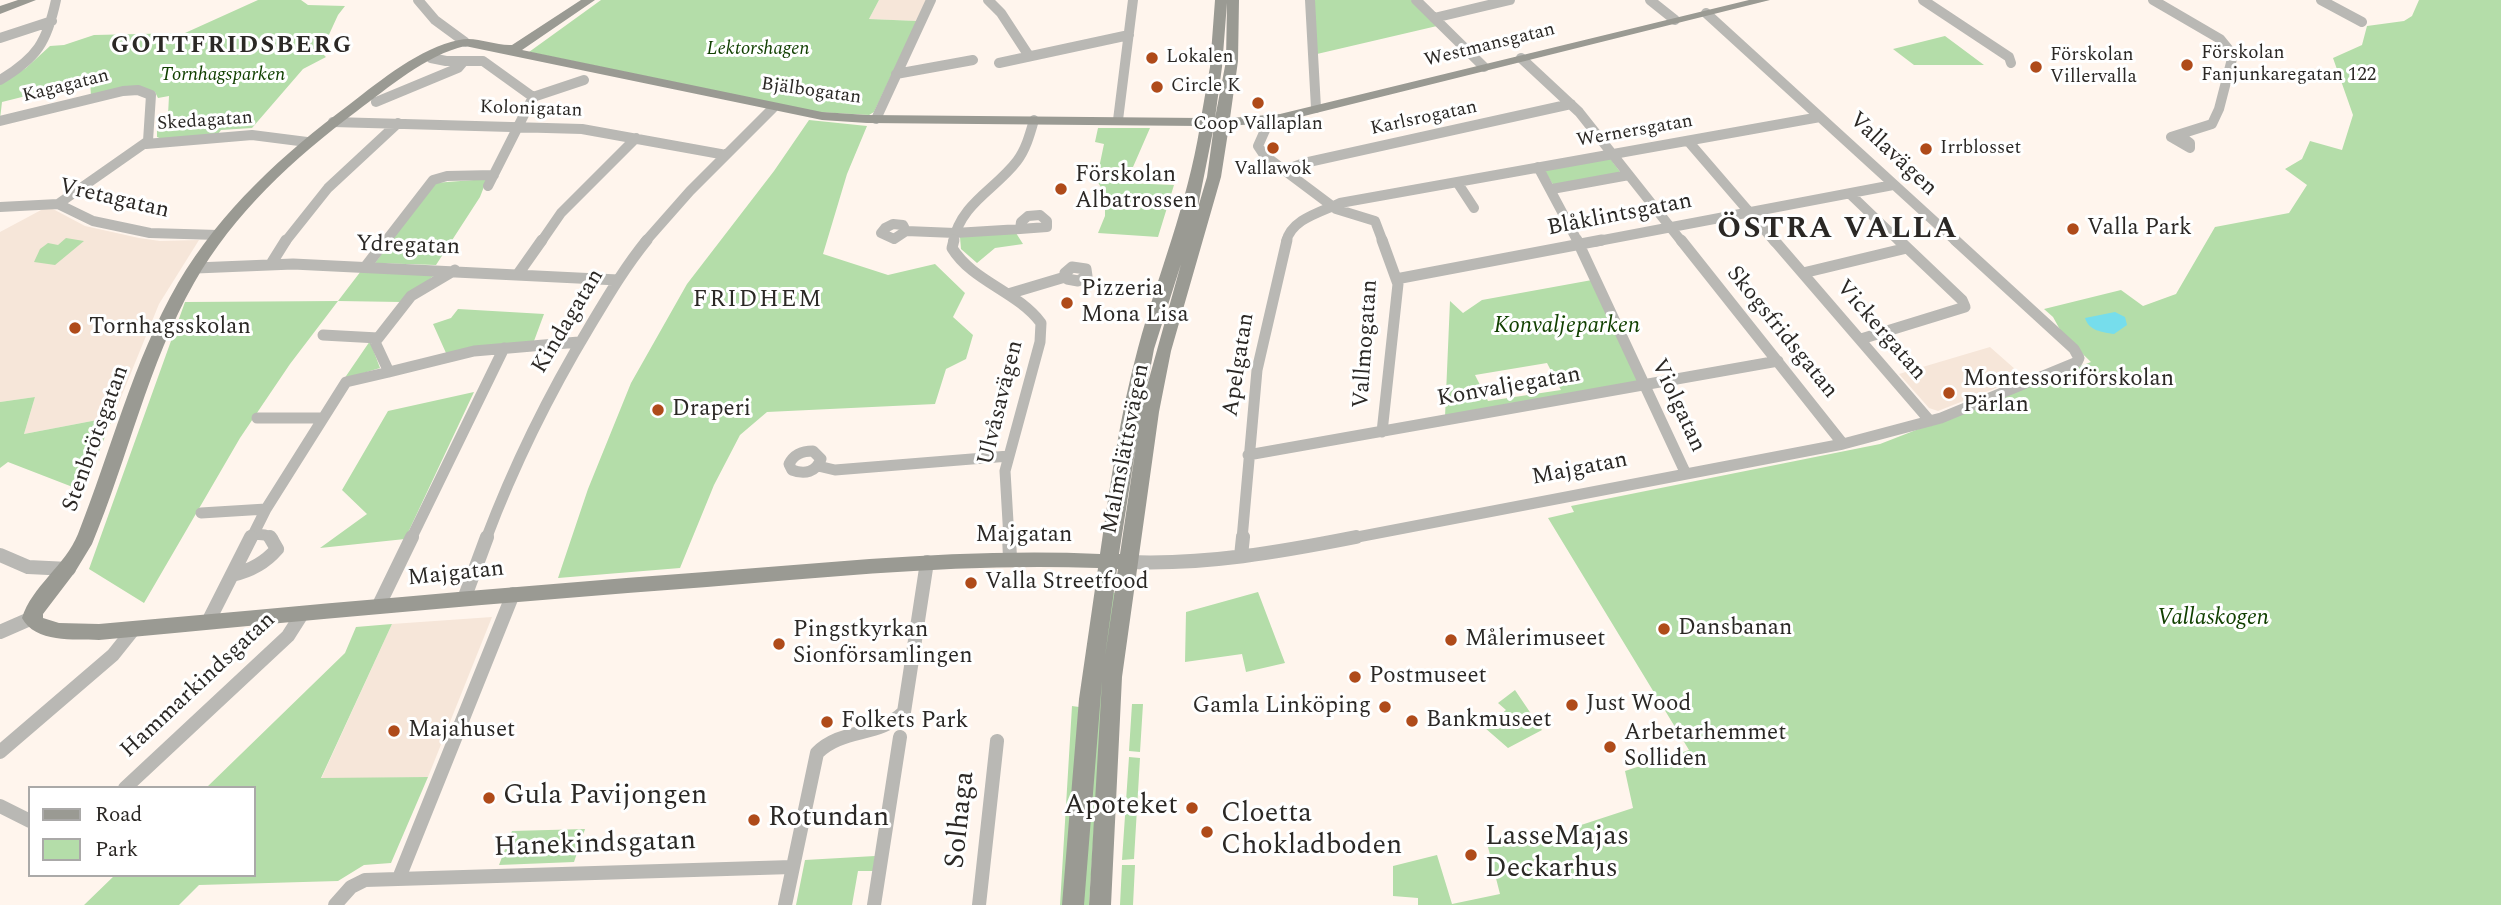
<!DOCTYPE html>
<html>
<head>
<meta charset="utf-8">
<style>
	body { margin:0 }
	#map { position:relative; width:2501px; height:905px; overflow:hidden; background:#fff5ed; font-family:Spectral,serif }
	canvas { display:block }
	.legend { position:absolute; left:28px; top:786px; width:228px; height:91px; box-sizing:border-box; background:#fff; border:2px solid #aaa9a8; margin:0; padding:9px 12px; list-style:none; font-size:21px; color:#2b2825 }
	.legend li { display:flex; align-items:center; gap:14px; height:35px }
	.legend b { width:35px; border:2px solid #aaa9a8 }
</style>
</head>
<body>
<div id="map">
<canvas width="2501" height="905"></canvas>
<ul class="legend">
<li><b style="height:9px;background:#9a9a93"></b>Road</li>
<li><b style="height:19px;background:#b4dda9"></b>Park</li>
</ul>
</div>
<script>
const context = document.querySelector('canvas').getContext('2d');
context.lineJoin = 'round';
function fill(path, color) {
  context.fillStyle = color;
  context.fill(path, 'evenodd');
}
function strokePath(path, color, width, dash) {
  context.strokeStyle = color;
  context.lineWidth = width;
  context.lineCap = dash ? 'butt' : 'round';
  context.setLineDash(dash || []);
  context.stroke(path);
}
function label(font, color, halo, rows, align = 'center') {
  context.font = font + ' Spectral,serif';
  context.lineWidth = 6;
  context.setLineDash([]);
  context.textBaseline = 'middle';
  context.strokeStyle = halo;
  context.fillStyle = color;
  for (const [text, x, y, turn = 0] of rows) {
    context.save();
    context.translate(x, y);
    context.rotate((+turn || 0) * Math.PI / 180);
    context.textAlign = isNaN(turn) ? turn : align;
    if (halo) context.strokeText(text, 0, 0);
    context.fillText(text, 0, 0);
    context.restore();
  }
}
fill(new Path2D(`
	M 879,0 L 927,0 L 917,21 L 869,19 Z
	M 43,209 L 53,209 L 85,226 L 139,238 L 160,241 L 199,240 L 159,304 L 113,417 L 24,434 L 35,397 L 0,402 L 0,232 Z
	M 1990,347 L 2024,377 L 1938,411 L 1929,408 L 1899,374 Z
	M 492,617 L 428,777 L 321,779 L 392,624 Z`), '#f6e6d9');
fill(new Path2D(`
	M 258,0 L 301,0 L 308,5 L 345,6 L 338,15 L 321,52 L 326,57 L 303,69 L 252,128 L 221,130 L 218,134 L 162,139 L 157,137 L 157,118 L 168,115 L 169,96 L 158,98 L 155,92 L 138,87 L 91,96 L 90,80 L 2,102 L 0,119 L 0,84 L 26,68 L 50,46 L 64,45 L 94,35 L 185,33 Z
	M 601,0 L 879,0 L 869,19 L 917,21 L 874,112 L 869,115 L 818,112 L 529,52 Z
	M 1314,0 L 1411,0 L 1437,26 L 1317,54 Z
	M 2419,0 L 2501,0 L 2501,905 L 1418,905 L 1418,898 L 1393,896 L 1393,866 L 1437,855 L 1452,904 L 1500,894 L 1488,847 L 1574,832 L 1578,826 L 1633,808 L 1625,771 L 1689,750 L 1548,518 L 1574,512 L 1571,506 L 1880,444 L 2091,362 L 2063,335 L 2053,317 L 2044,309 L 2121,290 L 2143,306 L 2176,294 L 2215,227 L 2289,213 L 2307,185 L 2285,169 L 2302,159 L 2310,141 L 2342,150 L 2353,115 L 2333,58 L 2362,45 L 2367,26 L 2404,21 L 2412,16 Z
	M 1945,36 L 1984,65 L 1914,65 L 1893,49 Z
	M 809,120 L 867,126 L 847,174 L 823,254 L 888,275 L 935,264 L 965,293 L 953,317 L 973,335 L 966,359 L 946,369 L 935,404 L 767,412 L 740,435 L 714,485 L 680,568 L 558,578 L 588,489 L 631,383 L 687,284 L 774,171 Z
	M 1098,128 L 1150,128 L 1133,167 L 1099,168 L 1104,144 L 1095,142 Z
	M 1609,157 L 1621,173 L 1554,186 L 1543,169 Z
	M 1128,171 L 1126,183 L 1174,185 L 1158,237 L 1098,233 L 1105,216 L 1105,195 L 1093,173 Z
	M 487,179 L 480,197 L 436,265 L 375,263 L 434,183 Z
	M 1016,233 L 1023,244 L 995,248 L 977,263 L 961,249 L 960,237 Z
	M 66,238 L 84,241 L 55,265 L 34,262 L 40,249 L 48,243 L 58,245 Z
	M 361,271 L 436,274 L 401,302 L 338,301 L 290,364 L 240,438 L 144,603 L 89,569 L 185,302 L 338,301 Z
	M 1592,280 L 1639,383 L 1445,417 L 1450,301 L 1463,313 L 1482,300 ZM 1547,363 L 1561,390 L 1488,401 L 1475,375 Z
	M 458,309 L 544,314 L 534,341 L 446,353 L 433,324 L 451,318 Z
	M 370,341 L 380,368 L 344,379 Z
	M 474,392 L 405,539 L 320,548 L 367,514 L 342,490 L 388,411 Z
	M 35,397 L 24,434 L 113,417 L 83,491 L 8,462 L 0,468 L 0,402 Z
	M 1110,592 L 1115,593 L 1104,676 L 1089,905 L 1083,905 L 1091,760 Z
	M 1258,592 L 1285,663 L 1246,672 L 1242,654 L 1185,662 L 1186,612 Z
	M 392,624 L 321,778 L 428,777 L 391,863 L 364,865 L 338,881 L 199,885 L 179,905 L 84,905 L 115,875 L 254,875 L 254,788 L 206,788 L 345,653 L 356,627 Z
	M 1515,690 L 1542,730 L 1508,748 L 1485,728 L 1506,710 L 1498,703 Z
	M 1132,704 L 1143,704 L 1140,752 L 1129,751 Z
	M 1072,706 L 1079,707 L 1063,905 L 1060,905 Z
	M 1129,757 L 1140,758 L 1134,859 L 1122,860 Z
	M 585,829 L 574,862 L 499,865 L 512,831 Z
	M 875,856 L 873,871 L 858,871 L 852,905 L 796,905 L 805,860 Z
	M 1122,865 L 1135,865 L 1133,905 L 1120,905 Z`), '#b4dda9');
fill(new Path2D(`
	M 2115,312 L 2125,317 L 2127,325 L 2114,334 C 2102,332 2089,331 2085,318 Z`), '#76ddec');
strokePath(new Path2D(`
	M 418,0 L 435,20 L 465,42
	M 988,0 L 1001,13 L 1029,56
	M 1310,0 L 1316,108
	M 1416,0 L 1484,67
	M 1650,0 L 1675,20
	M 1923,0 L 2009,57 L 2011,63
	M 2153,0 L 2220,39 L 2233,55 L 2219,109 L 2212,124 L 2171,137 L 2190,148 L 2190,143 L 2179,135
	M 2321,0 L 2362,22
	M 1706,13 L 1957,242
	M 1434,18 L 1510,0
	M 0,38 L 52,21
	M 431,58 L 446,61 L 483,61 L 533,97 L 488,186
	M 1521,58 L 1579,112 L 1682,242
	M 999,63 L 1129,35
	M 896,74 L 973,60
	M 0,80 C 37,58 47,42 56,0
	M 533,97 L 584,80
	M 376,102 L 458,68 L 464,61
	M 876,119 L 931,0
	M 1118,120 L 1133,0
	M 1266,120 L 1266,128 L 1258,146 L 1264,155 L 1336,209 L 1375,221 L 1383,242
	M 0,121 L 123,91 L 138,90 L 151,95 L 148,141 L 58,204
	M 333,122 L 582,129 L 726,155
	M 1688,141 L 1775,242
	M 146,144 L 252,135 L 307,142
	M 1538,167 L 1578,242
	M 1285,170 L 1304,163 L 1571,104
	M 1457,182 L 1474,208
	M 1552,189 L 1629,175
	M 1850,194 L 1900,242
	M 0,207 L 58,204 L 93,221 L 150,233 L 218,235
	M 1040,215 L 1047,221 L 1047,227 L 1020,229 L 1021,222 L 1028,216 Z
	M 893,224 L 903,225 L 906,231 L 894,239 L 881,233 L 885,228 Z
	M 906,231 L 955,233 L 1020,229
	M 285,242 L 328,188 L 398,123
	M 385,242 L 433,180 L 447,176 L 494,175
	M 541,242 L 561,213 L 636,138
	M 645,242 L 690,191 L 773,108
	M 953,242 C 961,203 995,190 1017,161 C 1026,149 1030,134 1034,120
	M 1286,242 C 1291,219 1321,212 1340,203 L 1820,117
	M 1593,242 L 1893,185`), '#b9b8b4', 10);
strokePath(new Path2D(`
	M 954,240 L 952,248 C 973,282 1017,291 1041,323 L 1040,342 L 1005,471 L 1009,539
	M 1382,240 L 1398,284 L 1382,432
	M 1577,240 L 1686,474
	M 1681,240 L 1843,444
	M 1774,240 L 1930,421
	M 271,264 L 286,240
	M 366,266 L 386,240
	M 1072,267 L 1086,269 L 1087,276 L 1078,281 L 1067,279 L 1065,273 Z
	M 196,268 L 293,264 L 618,280
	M 1803,273 L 1907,248
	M 518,274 L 542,240
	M 1396,279 L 1602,240
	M 1008,294 L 1065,277
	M 323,335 L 378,338
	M 1861,339 L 1965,307 L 1962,300 L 1899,240
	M 389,372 L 474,351 L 579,342
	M 257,418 L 322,418
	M 813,451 L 821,459 C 816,472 805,475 792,470 L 789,464 C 794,454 802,451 813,451 Z
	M 1248,455 L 1778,361
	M 818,466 L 835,470 L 1009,456
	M 201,513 L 266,509
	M 253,534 L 265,535 L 273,539
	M 251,539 L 266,509 L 346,382 L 389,372 L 375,342 L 411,296 L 455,270
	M 411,539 L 504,348
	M 486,539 C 514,465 549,394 590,326 C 608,296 625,267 647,240
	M 1242,539 L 1257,370 L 1287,240
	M 1347,539 L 1843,444 L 1941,418 L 2077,362 L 2079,358 L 2074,349 L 1955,240`), '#b9b8b4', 11);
strokePath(new Path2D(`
	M 1009,537 L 1010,558
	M 0,555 L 28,567 L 69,569
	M 1241,556 L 1243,537
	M 1128,562 C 1206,565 1280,552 1356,537
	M 232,575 C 250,571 265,563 277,549 L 270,537
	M 464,599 L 487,537
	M 378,607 L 412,537
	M 208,622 L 251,537
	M 0,632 L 32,618
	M 0,752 L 113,655 L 133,630
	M 125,788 L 288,636 L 302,614
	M 0,806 L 30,821
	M 399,878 L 513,594
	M 335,905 L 351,887 L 365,880 L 792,867
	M 785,905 L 817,753 C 842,728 879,737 904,712 L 927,562
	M 874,905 L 900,737
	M 979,905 L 997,741`), '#b9b8b4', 14);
fill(new Path2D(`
	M 18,0 L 36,0 L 0,14 L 0,6 Z
	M 581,0 L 595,0 L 522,50 L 822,112 L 867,115 L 1201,118 L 1210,67 L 1215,0 L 1239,0 L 1238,61 L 1230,118 L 1280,114 L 1749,0 L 1770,0 L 1280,122 L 1229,126 L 1221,177 L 1171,351 L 1159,412 L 1122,677 L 1111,905 L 1089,905 L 1102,681 L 1084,905 L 1062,905 L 1079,699 L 1098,568 C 967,563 837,576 707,587 C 504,602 301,621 99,640 C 74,639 35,643 22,618 C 32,586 65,566 78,534 C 111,451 133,361 178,283 C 221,210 283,154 350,104 C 381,80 420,48 459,40 C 477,36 494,46 512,45 ZM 1227,3 L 1226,61 L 1215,118 L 1222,67 ZM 465,46 L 822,120 L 867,123 L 1200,126 C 1187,206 1159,271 1138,348 C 1120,414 1110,485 1100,554 C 968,548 837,562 705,572 C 503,587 301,606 99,624 L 59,623 L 43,618 L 43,614 L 75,572 L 92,544 C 128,458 148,364 194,283 C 234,213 293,159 357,111 C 388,88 426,55 465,46 ZM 1214,126 L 1207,177 L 1197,211 ZM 1181,264 L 1147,386 L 1154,349 ZM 1138,432 L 1120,554 L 1119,554 ZM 1117,569 L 1118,569 L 1105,656 Z`), '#9a9a93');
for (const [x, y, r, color] of [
	[1152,58,7,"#af4b1a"],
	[2187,65,7,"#af4b1a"],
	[2036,67,7,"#af4b1a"],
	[1157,87,7,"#af4b1a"],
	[1258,103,7,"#af4b1a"],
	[1273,148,7,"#af4b1a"],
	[1926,149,7,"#af4b1a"],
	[1061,189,7,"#af4b1a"],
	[2073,229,7,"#af4b1a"],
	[1067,303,7,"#af4b1a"],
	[75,328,7,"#af4b1a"],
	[1949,393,7,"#af4b1a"],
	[658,410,7,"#af4b1a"],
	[971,583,7,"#af4b1a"],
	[1664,629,7,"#af4b1a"],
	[1451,640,7,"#af4b1a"],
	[779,644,7,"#af4b1a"],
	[1355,677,7,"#af4b1a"],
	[1572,705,7,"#af4b1a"],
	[1385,707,7,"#af4b1a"],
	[1412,721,7,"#af4b1a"],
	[827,722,7,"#af4b1a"],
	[394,731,7,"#af4b1a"],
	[1610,747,7,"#af4b1a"],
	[489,798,7,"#af4b1a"],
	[1192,808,7,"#af4b1a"],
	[754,820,7,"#af4b1a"],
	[1207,832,7,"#af4b1a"],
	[1471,855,7,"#af4b1a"]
]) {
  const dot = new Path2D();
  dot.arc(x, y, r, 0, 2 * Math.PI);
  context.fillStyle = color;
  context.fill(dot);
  strokePath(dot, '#fff', 2.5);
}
label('19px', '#2b2825', '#fff', [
	["Westmansgatan",1490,46,-14],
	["Kagagatan",66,87,-14],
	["Bjälbogatan",811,92,8],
	["Kolonigatan",531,110,2],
	["Karlsrogatan",1424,119,-12],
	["Skedagatan",205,122,-4],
	["Wernersgatan",1635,132,-10]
]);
label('italic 19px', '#114000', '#fff', [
	["Lektorshagen",758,50],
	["Tornhagsparken",223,76]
]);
label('19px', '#2b2825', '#fff', [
	["Förskolan",2201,54],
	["Fanjunkaregatan 122",2201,76],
	["Förskolan",2050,56],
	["Villervalla",2050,78],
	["Lokalen",1166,58],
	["Circle K",1171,87],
	["Coop Vallaplan",1258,125,"center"],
	["Irrblosset",1940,149],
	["Vallawok",1273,170,"center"]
], 'left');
label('23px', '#2b2825', '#fff', [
	["Vallavägen",1892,155,43],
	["Vretagatan",114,200,13],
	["Blåklintsgatan",1620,216,-11],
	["Ydregatan",408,247,2],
	["Kindagatan",569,322,-59],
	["Vickergatan",1880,331,49],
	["Skogsfridsgatan",1781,333,51],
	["Vallmogatan",1367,344,-86],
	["Apelgatan",1240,365,-81],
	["Konvaljegatan",1509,388,-10],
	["Ulvåsavägen",1002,403,-76],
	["Violgatan",1677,406,65],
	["Stenbrötsgatan",97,439,-70],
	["Malmslättsvägen",1127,449,-79],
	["Majgatan",1580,470,-11],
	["Majgatan",1024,536],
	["Majgatan",456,575,-6],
	["Hammarkindsgatan",199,686,-43]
]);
label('23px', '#2b2825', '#fff', [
	["Förskolan",1075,176],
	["Albatrossen",1075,202],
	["Valla Park",2087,229],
	["Pizzeria",1081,290],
	["Mona Lisa",1081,316],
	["Tornhagsskolan",89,328],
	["Montessoriförskolan",1963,380],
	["Pärlan",1963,406],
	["Draperi",672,410],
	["Valla Streetfood",985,583],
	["Dansbanan",1678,629],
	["Pingstkyrkan",793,631],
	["Sionförsamlingen",793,657],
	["Målerimuseet",1465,640],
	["Postmuseet",1369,677],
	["Just Wood",1586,705],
	["Gamla Linköping",1371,707,"right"],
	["Bankmuseet",1426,721],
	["Folkets Park",841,722],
	["Majahuset",408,731],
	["Arbetarhemmet",1624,734],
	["Solliden",1624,760]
], 'left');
label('italic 23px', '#114000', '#fff', [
	["Konvaljeparken",1567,327],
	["Vallaskogen",2213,619]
]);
context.letterSpacing = '2px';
label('bold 24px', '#2b2825', '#fff', [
	["GOTTFRIDSBERG",232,47]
]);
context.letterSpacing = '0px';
context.letterSpacing = '2px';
label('24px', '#2b2825', '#fff', [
	["FRIDHEM",758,301]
]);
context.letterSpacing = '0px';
label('28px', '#2b2825', '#fff', [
	["Gula Pavijongen",503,798],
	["Apoteket",1178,808,"right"],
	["Cloetta",1221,816],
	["Chokladboden",1221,848],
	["Rotundan",768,820],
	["LasseMajas",1485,839],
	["Deckarhus",1485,871]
], 'left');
label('28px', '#2b2825', '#fff', [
	["Solhaga",962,820,-84],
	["Hanekindsgatan",595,846,-2]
]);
context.letterSpacing = '2px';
label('bold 30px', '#2b2825', '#fff', [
	["ÖSTRA VALLA",1838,231]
]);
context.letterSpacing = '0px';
</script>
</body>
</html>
